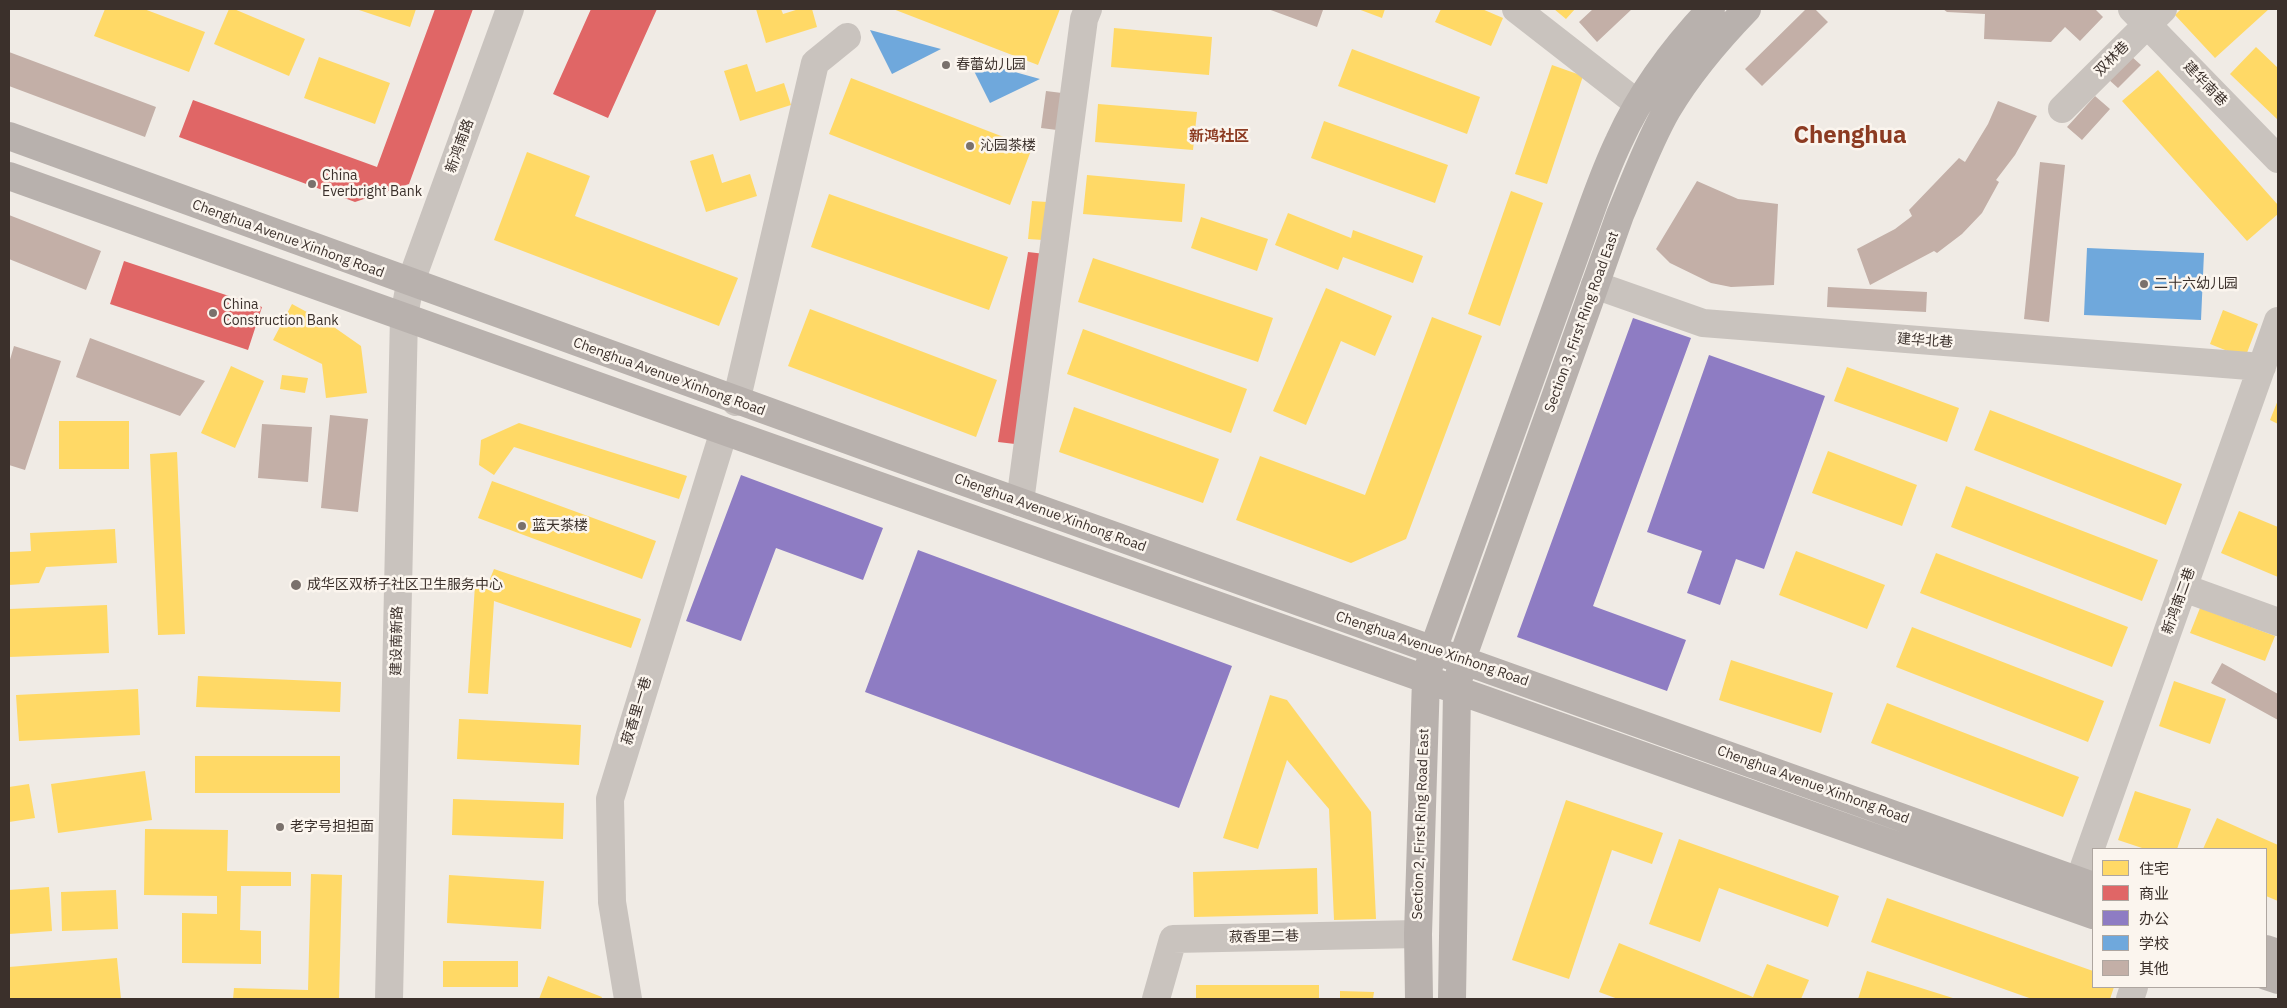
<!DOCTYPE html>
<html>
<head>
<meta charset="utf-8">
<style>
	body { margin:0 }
	#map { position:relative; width:2287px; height:1008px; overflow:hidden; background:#f0ebe5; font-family:"IBM Plex Sans","Noto Sans SC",sans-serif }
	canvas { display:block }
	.frame { position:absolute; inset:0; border:10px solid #3b302b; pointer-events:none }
	.legend { position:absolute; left:2092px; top:848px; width:175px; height:140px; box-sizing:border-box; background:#fbf5ee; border:1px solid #aea6a0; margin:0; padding:6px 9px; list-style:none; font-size:15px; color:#3b302b }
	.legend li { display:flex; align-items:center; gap:10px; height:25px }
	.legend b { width:25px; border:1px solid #aea6a0 }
</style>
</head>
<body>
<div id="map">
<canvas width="2287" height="1008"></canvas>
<div class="frame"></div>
<ul class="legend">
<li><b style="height:14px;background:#ffd966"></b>住宅</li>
<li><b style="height:14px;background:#e06666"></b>商业</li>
<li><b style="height:14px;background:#8e7cc3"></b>办公</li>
<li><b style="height:14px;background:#6fa8dc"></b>学校</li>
<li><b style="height:14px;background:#c3afa7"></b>其他</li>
</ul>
</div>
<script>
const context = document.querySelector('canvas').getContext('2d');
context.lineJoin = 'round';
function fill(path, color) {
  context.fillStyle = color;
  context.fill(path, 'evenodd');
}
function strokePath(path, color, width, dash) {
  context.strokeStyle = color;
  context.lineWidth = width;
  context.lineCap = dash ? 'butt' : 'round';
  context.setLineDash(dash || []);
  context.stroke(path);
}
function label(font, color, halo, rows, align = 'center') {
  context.font = font + ' "IBM Plex Sans","Noto Sans SC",sans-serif';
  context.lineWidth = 5;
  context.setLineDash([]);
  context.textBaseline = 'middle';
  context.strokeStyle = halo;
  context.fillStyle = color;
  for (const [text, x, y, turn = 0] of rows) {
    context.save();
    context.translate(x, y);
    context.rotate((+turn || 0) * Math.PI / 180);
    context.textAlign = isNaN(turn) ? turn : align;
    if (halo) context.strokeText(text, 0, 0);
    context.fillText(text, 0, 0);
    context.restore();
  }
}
fill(new Path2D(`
	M 105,9 L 144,9 L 205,32 L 189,72 L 94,36 Z
	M 229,9 L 234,9 L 305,39 L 289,76 L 214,44 Z
	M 356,9 L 416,9 L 410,27 Z
	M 756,9 L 781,9 L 783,14 L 799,9 L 812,9 L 817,27 L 766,43 Z
	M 893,9 L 1060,9 L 1038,65 Z
	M 1358,9 L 1385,9 L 1382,18 Z
	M 1441,9 L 1482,9 L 1503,18 L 1491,46 L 1435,22 Z
	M 1554,9 L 1575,9 L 1566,19 Z
	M 2181,9 L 2269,9 L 2215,58 L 2175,15 Z
	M 1114,28 L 1212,37 L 1209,75 L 1111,67 Z
	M 2256,47 L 2278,68 L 2278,120 L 2230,74 Z
	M 1352,49 L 1480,97 L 1467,134 L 1338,86 Z
	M 319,57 L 390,83 L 375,124 L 304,98 Z
	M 747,64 L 756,92 L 784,83 L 791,105 L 740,121 L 724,71 Z
	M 1552,65 L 1583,76 L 1547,184 L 1515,174 Z
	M 2158,70 L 2278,205 L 2278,214 L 2247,241 L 2122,101 Z
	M 851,78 L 1032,148 L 1010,205 L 829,134 Z
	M 1098,104 L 1197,112 L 1193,150 L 1095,142 Z
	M 1324,121 L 1448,165 L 1435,203 L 1311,158 Z
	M 527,152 L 590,176 L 575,216 L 738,278 L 719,326 L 494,240 Z
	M 713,154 L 722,183 L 750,174 L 757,196 L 706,212 L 690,161 Z
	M 1087,175 L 1185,184 L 1182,222 L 1083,214 Z
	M 1511,191 L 1543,203 L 1500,326 L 1468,314 Z
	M 829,194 L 1008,257 L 989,310 L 811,247 Z
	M 1032,201 L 1047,202 L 1043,240 L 1028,239 Z
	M 1288,213 L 1351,238 L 1353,230 L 1423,256 L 1413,283 L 1343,257 L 1338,270 L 1275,245 Z
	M 1201,217 L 1268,239 L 1257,271 L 1191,248 Z
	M 1093,258 L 1273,318 L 1258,362 L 1078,302 Z
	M 1326,288 L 1392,316 L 1375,356 L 1341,341 L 1306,425 L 1273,411 Z
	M 292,304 L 331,325 L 361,346 L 367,393 L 326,398 L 322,364 L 273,340 Z
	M 810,309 L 997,380 L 976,437 L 788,366 Z
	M 2223,310 L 2258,324 L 2245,358 L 2210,344 Z
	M 1432,317 L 1482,336 L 1406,539 L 1351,563 L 1236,520 L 1260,456 L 1365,495 Z
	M 1083,329 L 1247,389 L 1231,433 L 1067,374 Z
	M 231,366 L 264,381 L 235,448 L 201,433 Z
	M 1847,367 L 1959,408 L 1947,442 L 1834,401 Z
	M 282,375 L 308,378 L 305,393 L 280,389 Z
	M 2278,400 L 2278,424 L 2270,420 Z
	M 1074,407 L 1219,459 L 1203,503 L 1059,452 Z
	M 1990,410 L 2182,484 L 2166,525 L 1974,450 Z
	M 59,421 L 129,421 L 129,469 L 59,469 Z
	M 519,423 L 687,476 L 679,499 L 514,447 L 494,475 L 479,465 L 481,440 Z
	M 1828,451 L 1917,485 L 1902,526 L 1812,493 Z
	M 177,452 L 185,634 L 158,635 L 150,454 Z
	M 492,481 L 656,541 L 642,579 L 478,518 Z
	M 1966,486 L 2158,560 L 2142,601 L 1951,527 Z
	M 2239,511 L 2278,527 L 2278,577 L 2221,553 Z
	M 115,529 L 117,563 L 46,567 L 39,583 L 9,585 L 9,552 L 31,551 L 30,533 Z
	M 1796,551 L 1885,585 L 1867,629 L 1779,595 Z
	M 1936,553 L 2128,627 L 2112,667 L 1920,593 Z
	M 494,569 L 641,619 L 631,648 L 494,601 L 488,694 L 468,693 L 475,585 L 487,586 Z
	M 107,605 L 109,653 L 9,657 L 9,609 Z
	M 2200,608 L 2275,636 L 2265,661 L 2190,633 Z
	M 1912,627 L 2104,701 L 2088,742 L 1896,667 Z
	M 1731,660 L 1833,693 L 1821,733 L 1719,700 Z
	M 198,676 L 341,682 L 340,712 L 196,707 Z
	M 2174,681 L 2226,699 L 2210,744 L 2159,726 Z
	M 138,689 L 140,735 L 19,741 L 16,695 Z
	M 1270,695 L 1287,700 L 1371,812 L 1376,919 L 1334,920 L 1329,809 L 1287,760 L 1258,849 L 1223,838 Z
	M 1887,703 L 2079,777 L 2063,817 L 1871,743 Z
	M 459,719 L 581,725 L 579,765 L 457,759 Z
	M 195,756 L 340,756 L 340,793 L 195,793 Z
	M 145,771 L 152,820 L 58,833 L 51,784 Z
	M 29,784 L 35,818 L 9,822 L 9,787 Z
	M 2135,791 L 2191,809 L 2177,849 L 2145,849 L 2118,840 Z
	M 453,799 L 564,803 L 563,839 L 452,835 Z
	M 1566,800 L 1663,833 L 1652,864 L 1612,850 L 1569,979 L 1512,960 Z
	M 2217,818 L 2278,845 L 2278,901 L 2266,896 L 2266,849 L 2203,849 Z
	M 145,829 L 228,830 L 227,871 L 291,872 L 291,886 L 241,886 L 240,930 L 261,931 L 261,964 L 182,963 L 182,913 L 217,914 L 217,896 L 144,895 Z
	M 1679,839 L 1839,896 L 1828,927 L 1719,888 L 1700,942 L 1649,924 Z
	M 1317,868 L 1318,914 L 1194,917 L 1193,872 Z
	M 311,874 L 342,875 L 339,999 L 233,999 L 234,988 L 308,990 Z
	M 449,875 L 544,881 L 541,929 L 447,923 Z
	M 49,887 L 52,931 L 9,934 L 9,890 Z
	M 116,890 L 118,929 L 62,931 L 61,892 Z
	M 1887,898 L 2093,971 L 2093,987 L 2114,987 L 2110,999 L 2032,999 L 1871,942 Z
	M 1619,943 L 1753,997 L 1767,964 L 1809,980 L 1801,999 L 1618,999 L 1599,992 Z
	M 117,958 L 121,999 L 9,999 L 9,967 Z
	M 443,961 L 518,961 L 518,987 L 443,987 Z
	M 1867,971 L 1956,999 L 1858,999 Z
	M 548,976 L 602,997 L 601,999 L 539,999 Z
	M 1196,985 L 1319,985 L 1319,999 L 1196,999 Z
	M 1340,991 L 1374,992 L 1373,999 L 1340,999 Z`), '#ffd966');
fill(new Path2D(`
	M 435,9 L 473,9 L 409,184 L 355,202 L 179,137 L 193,100 L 377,167 Z
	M 591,9 L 657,9 L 608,118 L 553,94 Z
	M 1028,252 L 1045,254 L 1015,444 L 998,442 Z
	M 124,261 L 262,307 L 248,350 L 110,304 Z`), '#e06666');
fill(new Path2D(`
	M 1633,318 L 1691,338 L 1593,606 L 1686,640 L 1667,691 L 1517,637 Z
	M 1709,355 L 1825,396 L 1764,569 L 1736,559 L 1720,605 L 1687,593 L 1702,551 L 1647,532 Z
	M 741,475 L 883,528 L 863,580 L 776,548 L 741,641 L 686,621 Z
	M 918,550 L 1232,666 L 1179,808 L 865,692 Z`), '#8e7cc3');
fill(new Path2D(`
	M 870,30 L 941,49 L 892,74 Z
	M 968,59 L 1040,79 L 990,103 Z
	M 2087,248 L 2204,253 L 2201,320 L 2084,315 Z`), '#6fa8dc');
fill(new Path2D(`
	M 1268,9 L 1320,9 L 1323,10 L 1317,27 Z
	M 1593,9 L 1632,9 L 1597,42 L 1579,22 Z
	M 1806,9 L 1815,9 L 1828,22 L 1762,86 L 1745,69 Z
	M 1943,9 L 2095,9 L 2103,17 L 2080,41 L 2065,27 L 2051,42 L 1984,39 L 1985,14 L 1947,12 Z
	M 9,52 L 156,107 L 145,137 L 9,86 Z
	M 2131,56 L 2141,65 L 2118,88 L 2108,79 Z
	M 1046,91 L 1062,93 L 1057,130 L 1041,128 Z
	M 2095,96 L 2110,109 L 2082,140 L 2067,127 Z
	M 1998,101 L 2037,116 L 2015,155 L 1996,180 L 1999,182 L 1982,213 L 1962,234 L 1937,253 L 1934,251 L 1870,285 L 1857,249 L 1895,229 L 1912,216 L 1909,210 L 1959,158 L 1965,162 L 1988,124 Z
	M 2040,162 L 2065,165 L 2049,322 L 2024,319 Z
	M 1697,181 L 1738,199 L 1778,204 L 1774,285 L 1731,287 L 1711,283 L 1670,263 L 1656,249 Z
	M 9,215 L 101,251 L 86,290 L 9,259 Z
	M 1828,287 L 1927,292 L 1926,312 L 1827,307 Z
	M 90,338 L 205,381 L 180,416 L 76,377 Z
	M 14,346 L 61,361 L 25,470 L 9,465 L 9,363 Z
	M 330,415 L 368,419 L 358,512 L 321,508 Z
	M 262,424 L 312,427 L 308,482 L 258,478 Z
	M 2222,663 L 2278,694 L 2278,720 L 2211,683 Z`), '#c3afa7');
strokePath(new Path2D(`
	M 1516,9 L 1638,104
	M 2132,9 L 2278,159
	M 2062,109 L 2163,9
	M 1595,285 L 1703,323 L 2262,367
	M 736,402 L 815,63 L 847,37
	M 1020,502 L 1084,19 L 1088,9
	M 2184,588 L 2278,622
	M 2079,881 L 2278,321
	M 389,999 L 404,316 L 410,284 L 510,9
	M 628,999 L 612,902 L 610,799 L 724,431
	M 1156,999 L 1173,939 L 1418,934
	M 2130,999 L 2134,987`), '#c9c3be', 28);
strokePath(new Path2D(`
	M 9,136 C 702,391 1398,636 2093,886
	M 9,176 L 724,431 L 2093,915
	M 2266,949 L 2278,953
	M 2266,976 L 2278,980
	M 1419,999 L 1418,934 L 1426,679 L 1433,650 L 1593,205 C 1601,183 1609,162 1619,141 C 1641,92 1675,47 1711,9
	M 1452,999 L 1457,690 L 1462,659 L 1620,215 C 1635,180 1648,143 1667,110 C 1689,73 1717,40 1747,9`), '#b8b1ad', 28);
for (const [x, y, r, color] of [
	[946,65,5,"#7a716c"],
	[970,146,5,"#7a716c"],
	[312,184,5,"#7a716c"],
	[2144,284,5,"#7a716c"],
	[213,313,5,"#7a716c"],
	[522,526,5,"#7a716c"],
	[296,585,6,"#7a716c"],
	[280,827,5,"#7a716c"]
]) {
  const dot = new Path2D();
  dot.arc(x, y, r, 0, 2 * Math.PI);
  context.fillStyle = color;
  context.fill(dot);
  strokePath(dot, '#fbf5ee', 2);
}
label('14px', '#3b302b', '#fbf5ee', [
	["双林巷",2112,59,-45],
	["建华南巷",2205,84,46],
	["新鸿南路",460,146,-70],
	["Chenghua Avenue Xinhong Road",288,239,20],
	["Section 3, First Ring Road East",1582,322,-70],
	["建华北巷",1925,341,4],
	["Chenghua Avenue Xinhong Road",669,377,20],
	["Chenghua Avenue Xinhong Road",1050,513,20],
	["新鸿南二巷",2179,601,-70],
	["建设南新路",397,641,-89],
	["Chenghua Avenue Xinhong Road",1432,649,19],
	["菽香里一巷",637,711,-73],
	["Chenghua Avenue Xinhong Road",1813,785,20],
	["Section 2, First Ring Road East",1421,824,-88],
	["菽香里二巷",1264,937,-1]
]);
label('14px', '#3b302b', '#fbf5ee', [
	["春蕾幼儿园",956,65],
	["沁园茶楼",980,146],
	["China",322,176],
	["Everbright Bank",322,192],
	["二十六幼儿园",2154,284],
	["China",223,305],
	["Construction Bank",223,321],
	["蓝天茶楼",532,526],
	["成华区双桥子社区卫生服务中心",307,585],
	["老字号担担面",290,827]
], 'left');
label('bold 15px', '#8c3b22', '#fbf5ee', [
	["新鸿社区",1219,137]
]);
label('bold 24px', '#8c3b22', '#fbf5ee', [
	["Chenghua",1850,136]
]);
</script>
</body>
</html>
